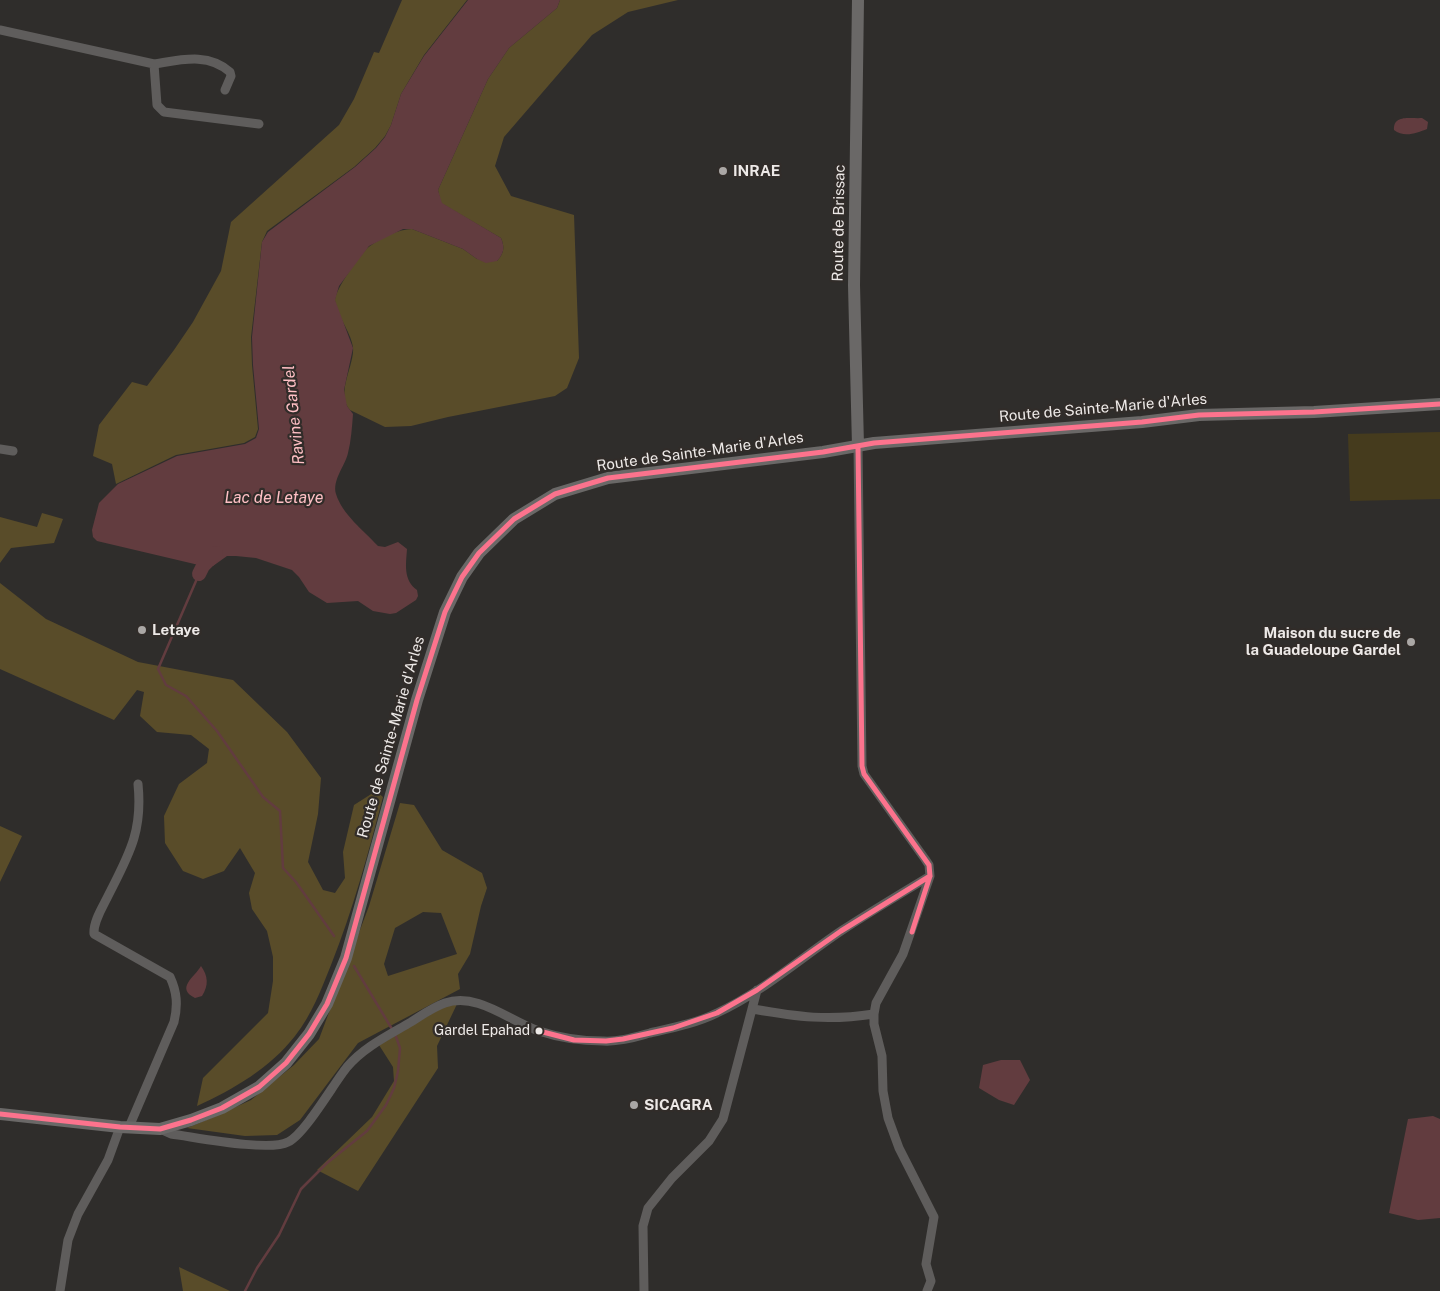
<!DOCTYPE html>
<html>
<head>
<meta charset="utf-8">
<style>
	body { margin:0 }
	canvas { display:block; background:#2f2d2b }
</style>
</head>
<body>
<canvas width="1440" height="1291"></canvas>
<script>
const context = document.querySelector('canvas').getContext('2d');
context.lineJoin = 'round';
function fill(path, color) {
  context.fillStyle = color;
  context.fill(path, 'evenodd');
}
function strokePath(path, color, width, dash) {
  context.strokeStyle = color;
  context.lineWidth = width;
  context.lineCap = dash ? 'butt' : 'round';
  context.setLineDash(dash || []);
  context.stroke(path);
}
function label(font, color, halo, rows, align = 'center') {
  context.font = font + ' "Public Sans",sans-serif';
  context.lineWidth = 4.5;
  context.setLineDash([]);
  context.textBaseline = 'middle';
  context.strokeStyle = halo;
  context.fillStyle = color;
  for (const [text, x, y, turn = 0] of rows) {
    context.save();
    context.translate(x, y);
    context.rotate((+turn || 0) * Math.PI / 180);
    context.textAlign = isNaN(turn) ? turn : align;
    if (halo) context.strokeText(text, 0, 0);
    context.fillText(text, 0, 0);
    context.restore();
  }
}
fill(new Path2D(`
	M 1440,432 L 1440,499 L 1350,501 L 1348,434 Z`), '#453b1d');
fill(new Path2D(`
	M 402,0 L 467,0 L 424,55 L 401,94 L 391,125 L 385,136 L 375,148 L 354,167 L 267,231 L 262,242 L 251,337 L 252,365 L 258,429 L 255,437 L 244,443 L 176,455 L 116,484 L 112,464 L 93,456 L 99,425 L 132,382 L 147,386 L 174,350 L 193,322 L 221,271 L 231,222 L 339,125 L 354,99 L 374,52 L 379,53 Z
	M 560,0 L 678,0 L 628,12 L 592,35 L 504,137 L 495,166 L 511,196 L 574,215 L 579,358 L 567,388 L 555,396 L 448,417 L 411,426 L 385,427 L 350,410 C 335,393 355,365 353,347 C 351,332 335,312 335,300 C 335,290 362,251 370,246 C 381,238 399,229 412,229 L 463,249 L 477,259 L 497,261 C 504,253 505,248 501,238 L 441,203 L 438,190 L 488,79 L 509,48 L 557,8 Z
	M 42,513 L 63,519 L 54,543 L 11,548 L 0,563 L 0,517 L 37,527 Z
	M 0,583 L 46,619 L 138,662 L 233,680 L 287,732 L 321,778 L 318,814 L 308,862 L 323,890 L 335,893 L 345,878 L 343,852 L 354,805 L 376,791 L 383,797 C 368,854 353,910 331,965 C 321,990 312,1014 295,1036 C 270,1068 234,1089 197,1106 L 203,1078 L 268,1013 L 273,981 L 273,957 L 267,931 L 252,909 L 249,893 L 255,873 L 240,848 L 224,871 L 203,879 L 183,871 L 165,843 L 164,816 L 179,784 L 207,763 L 209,749 L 191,735 L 157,732 L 140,716 L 144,692 L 137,690 L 114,720 L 0,669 Z
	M 400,803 L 414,805 L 442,850 L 482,873 L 487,888 L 481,906 L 470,954 L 458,974 L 460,989 L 358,1043 L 300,1120 L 277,1135 L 245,1136 L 187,1128 L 216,1116 L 251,1100 L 294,1065 L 319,1039 L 369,906 ZM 423,912 L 441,913 L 457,954 L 388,976 L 384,964 L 395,928 Z
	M 0,826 L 22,836 L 0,882 Z
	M 457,1004 L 437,1046 L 438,1068 L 358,1191 L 317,1170 L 372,1117 L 394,1081 L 393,1067 L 379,1045 L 441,1008 Z
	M 179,1267 L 230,1291 L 183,1291 Z`), '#594c29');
fill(new Path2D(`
	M 468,0 L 560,0 L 557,8 L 509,48 L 488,79 L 438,190 L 442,203 L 501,238 C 505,248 504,253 497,261 L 486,263 L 477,259 L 463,249 L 412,229 L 403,229 L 369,246 L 339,286 L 335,300 L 353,348 L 344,390 L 347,406 L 353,414 C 352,427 351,441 348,453 C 345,466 332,480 336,494 C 342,514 364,531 378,546 L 385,547 L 398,542 L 407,549 C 406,564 403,580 417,590 L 418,596 L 416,600 L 396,613 L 390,614 L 373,611 L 358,601 L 327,603 L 309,592 L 299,577 L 292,570 L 256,558 L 236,556 L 227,556 L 213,566 L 203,566 L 97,541 L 93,537 L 92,530 L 99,503 L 118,484 L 177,456 L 245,444 L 256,438 L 259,429 L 253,365 L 252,337 L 262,242 L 268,232 L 355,167 L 376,148 L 385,137 L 391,125 L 401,94 L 424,56 Z
	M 1422,118 L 1428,122 L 1427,129 C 1417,133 1404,138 1394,130 C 1393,114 1411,119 1422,118 Z
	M 201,966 C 208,976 209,985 202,996 L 195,998 C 175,988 195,977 201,966 Z
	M 1001,1060 L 1020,1060 L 1030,1080 L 1014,1105 L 999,1100 L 979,1088 L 983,1065 Z
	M 1433,1116 L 1440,1119 L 1440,1218 L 1418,1220 L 1389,1213 L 1408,1119 Z`), '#623c3f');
strokePath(new Path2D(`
	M 199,574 L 158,669 L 166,685 L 186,696 L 217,731 L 263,797 L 280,811 L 283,868 L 296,882 L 334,936
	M 354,966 L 392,1029
	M 245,1291 L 257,1268 L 279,1235 L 301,1189 L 327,1163 L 367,1131 L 386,1105 L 394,1088 L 398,1071 L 400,1048 L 395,1034`), '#623c3f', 2.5);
strokePath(new Path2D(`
	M 199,574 L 203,566 L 216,553`), '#623c3f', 14);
strokePath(new Path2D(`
	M 0,30 L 154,64 L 157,105 L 164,112 L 259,124
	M 154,64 C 180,60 208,52 230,72 L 231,76 L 225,90
	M 858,446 L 862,766 L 864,774 L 925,859 L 929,865 L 930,876 L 903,954 L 876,1003 L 874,1014 L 874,1024 L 882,1056 L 883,1091 L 888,1118 L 899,1148 L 934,1217 L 926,1264 L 931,1281 L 927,1291
	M 0,449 L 13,451
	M 753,1009 C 798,1017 828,1021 874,1014
	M 129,1127 L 174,1022 C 178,1005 177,992 170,977 L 94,934 C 93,922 102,908 107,898 C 128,856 143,833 138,784
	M 160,1129 L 171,1134 C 195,1137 269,1152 288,1142 C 305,1134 334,1083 347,1067 C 364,1047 389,1035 411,1022 C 422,1015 433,1007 445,1003 C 478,992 509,1021 539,1031 C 560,1038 581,1041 603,1041 C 619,1042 635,1037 650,1033 C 672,1028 697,1023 717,1013 C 761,993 801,958 841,931 C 870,912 900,894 930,876
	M 60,1291 L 68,1240 L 78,1214 L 108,1160 L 120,1127
	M 644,1291 L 643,1226 L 648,1208 L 672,1178 L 709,1141 L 723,1119 L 757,990`), '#5f5d5c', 9);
strokePath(new Path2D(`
	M 858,446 L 854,285 L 858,0
	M 0,1114 L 120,1127 L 160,1129 L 191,1120 L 222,1108 L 259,1087 L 286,1063 L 309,1034 L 327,1004 L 346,958 L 417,700 L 445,612 L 462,577 L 479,553 L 514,519 L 555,494 L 608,478 L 823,452 L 874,443 L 1142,422 L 1199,415 L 1314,412 L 1440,404`), '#6a6867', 12);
strokePath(new Path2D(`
	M 858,446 L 862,766 L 864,774 L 929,865 L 930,876 L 912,932
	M 539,1031 L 574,1040 L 606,1041 L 623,1039 L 673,1028 L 717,1013 L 757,990 L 841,931 L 930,876
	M 0,1114 L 120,1127 L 160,1129 L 191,1120 L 222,1108 L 259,1087 L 286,1063 L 309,1034 L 327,1004 L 346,958 L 417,700 L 445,612 L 462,577 L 479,553 L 514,519 L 555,494 L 608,478 L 823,452 L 874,443 L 1142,422 L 1199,415 L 1314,412 L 1440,404`), '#fc738d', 5);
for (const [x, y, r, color] of [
	[723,171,5,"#aaa7a5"],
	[142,630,5,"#aaa7a5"],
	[1411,642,5,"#aaa7a5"],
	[539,1031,4.5,"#ede9e7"],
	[634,1105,5,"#aaa7a5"]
]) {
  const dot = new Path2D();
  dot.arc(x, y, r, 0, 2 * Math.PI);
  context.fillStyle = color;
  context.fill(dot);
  strokePath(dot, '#312c29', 2);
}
label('14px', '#ede9e7', '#312c29', [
	["Gardel Epahad",530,1031]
], 'right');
label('bold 15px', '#ede9e7', '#312c29', [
	["INRAE",733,171],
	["Letaye",152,630],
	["Maison du sucre de",1401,633,"right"],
	["la Guadeloupe Gardel",1401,650,"right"],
	["SICAGRA",644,1105]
], 'left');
label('15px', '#ede9e7', '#312c29', [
	["Route de Brissac",839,223,-89],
	["Route de Sainte-Marie d'Arles",1103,408,-5],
	["Route de Sainte-Marie d'Arles",700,452,-8],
	["Route de Sainte-Marie d'Arles",391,737,-74]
]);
label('italic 16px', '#ffc0c5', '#312c29', [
	["Ravine Gardel",294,415,-96],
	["Lac de Letaye",274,498]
]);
</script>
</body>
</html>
